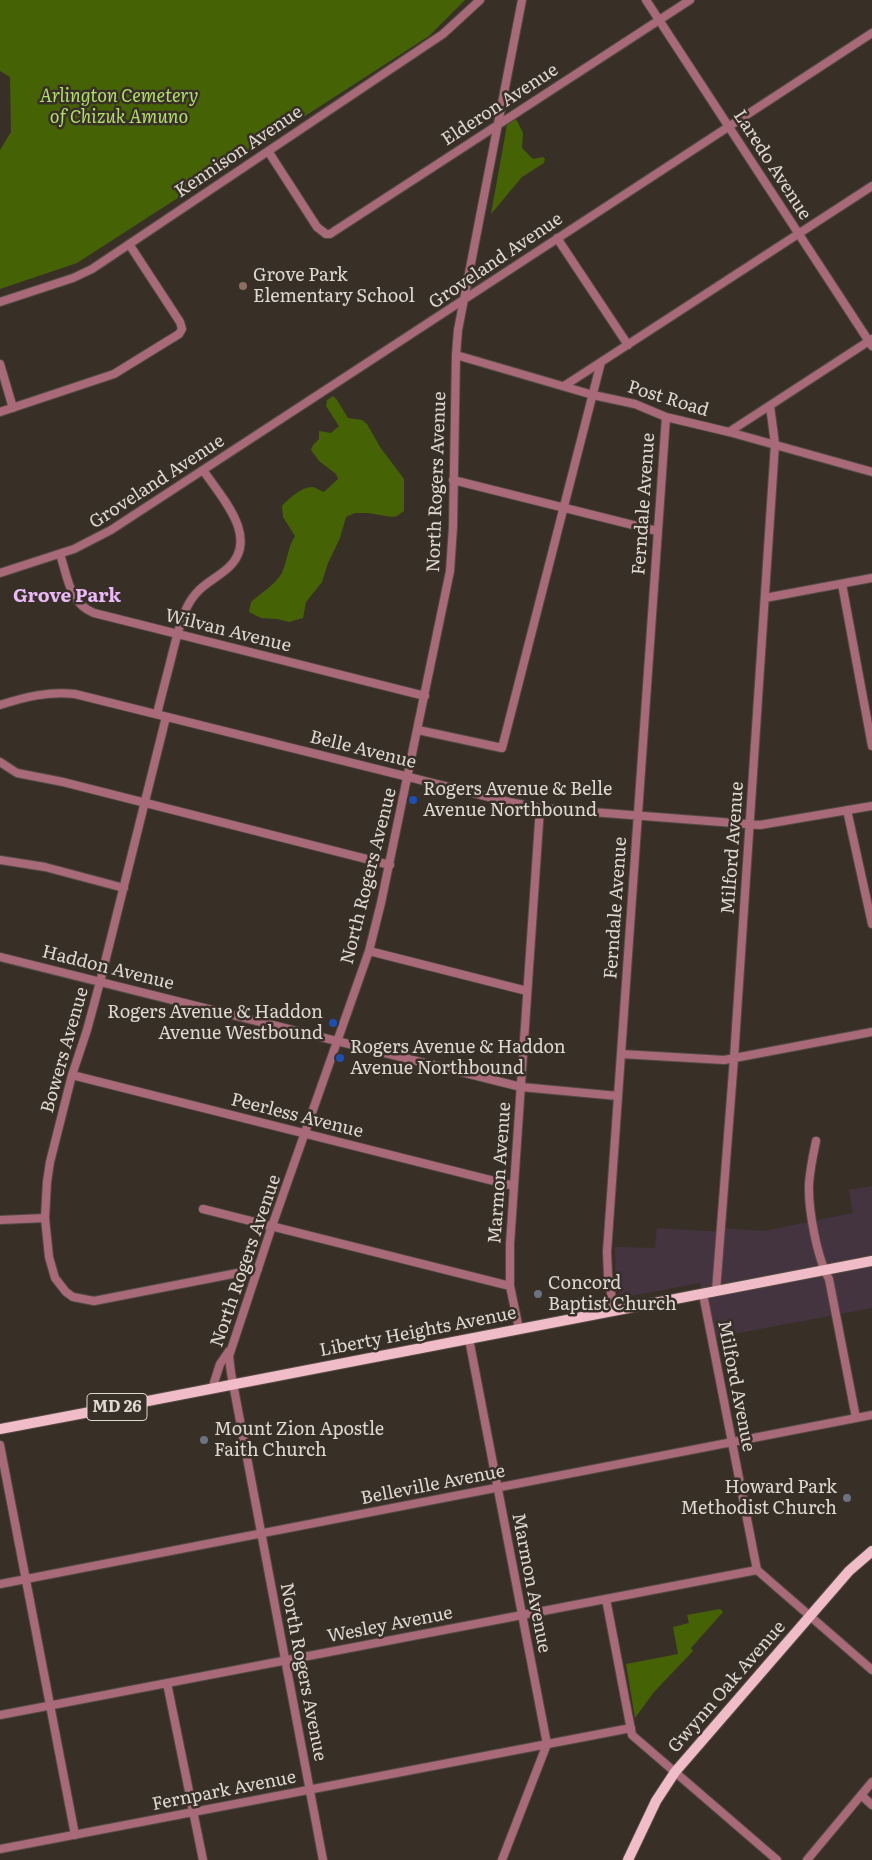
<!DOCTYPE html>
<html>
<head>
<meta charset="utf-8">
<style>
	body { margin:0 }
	canvas { display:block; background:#383027 }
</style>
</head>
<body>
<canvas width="872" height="1860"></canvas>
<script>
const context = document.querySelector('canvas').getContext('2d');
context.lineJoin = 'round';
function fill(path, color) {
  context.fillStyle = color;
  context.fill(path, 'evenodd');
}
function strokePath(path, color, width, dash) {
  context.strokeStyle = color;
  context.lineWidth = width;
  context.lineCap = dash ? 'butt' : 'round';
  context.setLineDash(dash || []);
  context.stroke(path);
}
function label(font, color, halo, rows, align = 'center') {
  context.font = font + ' Literata,serif';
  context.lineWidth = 5;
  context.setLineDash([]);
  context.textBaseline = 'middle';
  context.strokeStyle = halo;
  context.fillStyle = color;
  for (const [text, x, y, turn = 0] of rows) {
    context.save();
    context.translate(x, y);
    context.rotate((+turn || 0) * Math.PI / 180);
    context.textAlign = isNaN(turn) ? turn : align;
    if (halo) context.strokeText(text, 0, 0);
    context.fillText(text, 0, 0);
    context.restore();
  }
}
fill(new Path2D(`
	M 872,1186 L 872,1308 L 711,1338 L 700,1283 L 620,1298 L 616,1275 L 615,1247 L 655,1248 L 657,1228 L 722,1232 L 722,1228 L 764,1231 L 853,1213 L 849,1190 Z`), '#433440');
fill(new Path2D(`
	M 0,0 L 465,0 L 429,36 L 77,263 L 0,289 L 0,150 L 11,132 L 10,77 L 0,71 Z
	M 516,119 L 523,133 L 522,148 L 533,159 L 543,157 L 545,159 L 544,163 L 522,177 L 491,214 L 507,125 Z
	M 333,396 L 337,400 L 348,418 L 362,420 L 367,424 L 380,447 L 404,479 L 404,511 L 397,516 L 392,517 L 368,513 L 355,513 L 346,517 L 340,538 L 328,563 L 322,582 L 306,602 L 303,618 L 289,622 L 277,619 L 261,618 L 249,612 L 251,602 C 261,593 275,585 282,573 C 287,561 288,547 295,536 L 283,517 L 282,506 C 288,499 303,486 313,487 C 316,488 321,491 324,492 L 338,479 L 336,474 L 319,461 L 311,450 L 313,445 L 319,439 L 319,431 L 331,433 L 339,426 L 326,406 L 327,400 Z
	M 720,1609 L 723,1612 L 691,1648 L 693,1651 L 654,1692 L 635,1718 L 626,1664 L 678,1654 L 673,1627 L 689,1623 L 687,1615 Z`), '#456205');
const minor = new Path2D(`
	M 646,0 L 872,346
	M 268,151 L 317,227 L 326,234 L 330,234 L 690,0
	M 557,238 L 628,345
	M 0,302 L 73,278 L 92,269 L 443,34 L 480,0
	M 456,355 L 593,395 L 635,404 L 666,417 L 729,432 L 872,472
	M 0,364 L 13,408
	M 564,386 L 601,362
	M 0,412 L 114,374 L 179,334 L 182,329 L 180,322 L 129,244
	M 729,432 L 872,339
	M 453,480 L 657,531
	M 60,554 C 68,578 69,603 94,613 L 425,696
	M 0,573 L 74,549 L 111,530 L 872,33
	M 842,584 L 872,746
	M 765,598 L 872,578
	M 0,705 C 25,697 49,691 75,694 L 509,802 L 540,808 L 760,825 L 872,806
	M 157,714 C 162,693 168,672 173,651 C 177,636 180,621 187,607 C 198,585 212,582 228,568 C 261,538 221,497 203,470
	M 166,717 L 100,982 L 87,1030 L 72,1075 L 50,1162 L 47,1182 L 45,1218 L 49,1257 L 55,1278 L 66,1292 L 73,1297 L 94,1301 L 258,1269
	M 418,730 L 502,748 L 601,362 L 872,186
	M 0,762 L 17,773 L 63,782 L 390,865
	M 847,810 L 872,924
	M 0,860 L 45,867 L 124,888
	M 369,951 L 527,991
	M 0,957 L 521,1087 L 618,1096
	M 621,1054 L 724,1060 L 872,1032
	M 72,1075 L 514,1186
	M 816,1141 C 813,1155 810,1169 809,1184 C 808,1209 817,1258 829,1279 L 856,1418
	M 203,1209 L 510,1286
	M 0,1220 L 45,1218
	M 716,1291 L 734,1058 L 775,444 L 770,406
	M 703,1294 L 757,1570 L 872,1670
	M 614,1311 L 608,1275 L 607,1252 L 666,417
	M 519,1329 L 510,1286 L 510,1244 L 540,808
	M 469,1339 L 547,1744 L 502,1860
	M 212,1389 L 220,1364 L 229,1351
	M 0,1445 L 75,1835
	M 0,1584 L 872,1415
	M 606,1599 L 632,1735 L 777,1860
	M 167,1683 L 203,1860
	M 0,1715 L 757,1570
	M 861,1795 L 872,1805
	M 0,1849 L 631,1728
	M 323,1860 L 231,1373 L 229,1356 L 272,1226 L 369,951 L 381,903 L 450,571 L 453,527 L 456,355 L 458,330 L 522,0
	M 807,1860 L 872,1782`);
const major = new Path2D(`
	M 0,1429 L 153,1400 L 872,1261
	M 628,1860 L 656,1801 L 675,1772 L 849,1571 L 872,1551`);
strokePath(minor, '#534b43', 10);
strokePath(major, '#534b43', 12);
strokePath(minor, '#a86a79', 8);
strokePath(major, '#f0bcc7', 10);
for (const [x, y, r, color] of [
	[243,286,5,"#8d6e63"],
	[413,800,5,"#1a4fb4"],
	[333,1023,5,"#1a4fb4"],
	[340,1058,5,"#1a4fb4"],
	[538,1294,5,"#6b7280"],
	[204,1440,5,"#6b7280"],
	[847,1498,5,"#6b7280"]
]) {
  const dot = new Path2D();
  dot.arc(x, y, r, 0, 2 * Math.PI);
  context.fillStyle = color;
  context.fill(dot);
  strokePath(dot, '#383027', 2);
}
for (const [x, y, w] of [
	[117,1407,60]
]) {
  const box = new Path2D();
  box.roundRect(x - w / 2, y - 13.5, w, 27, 4);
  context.fillStyle = '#383027';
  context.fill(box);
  strokePath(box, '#ded8d3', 1);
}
label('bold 16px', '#ded8d3', null, [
	["MD 26",117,1407]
]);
label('italic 18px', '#b1df6d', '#383027', [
	["Arlington Cemetery",119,97],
	["of Chizuk Amuno",119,118]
]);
label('18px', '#ded8d3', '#383027', [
	["Elderon Avenue",500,105,-33],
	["Kennison Avenue",239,152,-34],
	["Laredo Avenue",772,165,57],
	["Groveland Avenue",496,261,-34],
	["Post Road",668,399,17],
	["Groveland Avenue",157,482,-33],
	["North Rogers Avenue",437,482,-88],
	["Ferndale Avenue",644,504,-86],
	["Wilvan Avenue",228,631,14],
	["Belle Avenue",363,750,14],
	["Milford Avenue",733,848,-86],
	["North Rogers Avenue",369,876,-76],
	["Ferndale Avenue",616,908,-86],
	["Haddon Avenue",108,968,14],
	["Bowers Avenue",65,1050,-74],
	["Peerless Avenue",297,1116,14],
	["Marmon Avenue",500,1173,-86],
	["North Rogers Avenue",246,1261,-71],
	["Liberty Heights Avenue",418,1332,-11],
	["Milford Avenue",736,1386,79],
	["Belleville Avenue",433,1485,-11],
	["Marmon Avenue",531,1583,79],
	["Wesley Avenue",390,1625,-11],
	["North Rogers Avenue",303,1672,79],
	["Gwynn Oak Avenue",727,1687,-49],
	["Fernpark Avenue",224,1791,-11]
]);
label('18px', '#ded8d3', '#383027', [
	["Grove Park",253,276],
	["Elementary School",253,297],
	["Rogers Avenue & Belle",423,790],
	["Avenue Northbound",423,811],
	["Rogers Avenue & Haddon",323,1013,"right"],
	["Avenue Westbound",323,1034,"right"],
	["Rogers Avenue & Haddon",350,1048],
	["Avenue Northbound",350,1069],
	["Concord",548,1284],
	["Baptist Church",548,1305],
	["Mount Zion Apostle",214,1430],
	["Faith Church",214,1451],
	["Howard Park",837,1488,"right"],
	["Methodist Church",837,1509,"right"]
], 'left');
label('bold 19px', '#e9b9f8', '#383027', [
	["Grove Park",67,596]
]);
</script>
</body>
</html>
